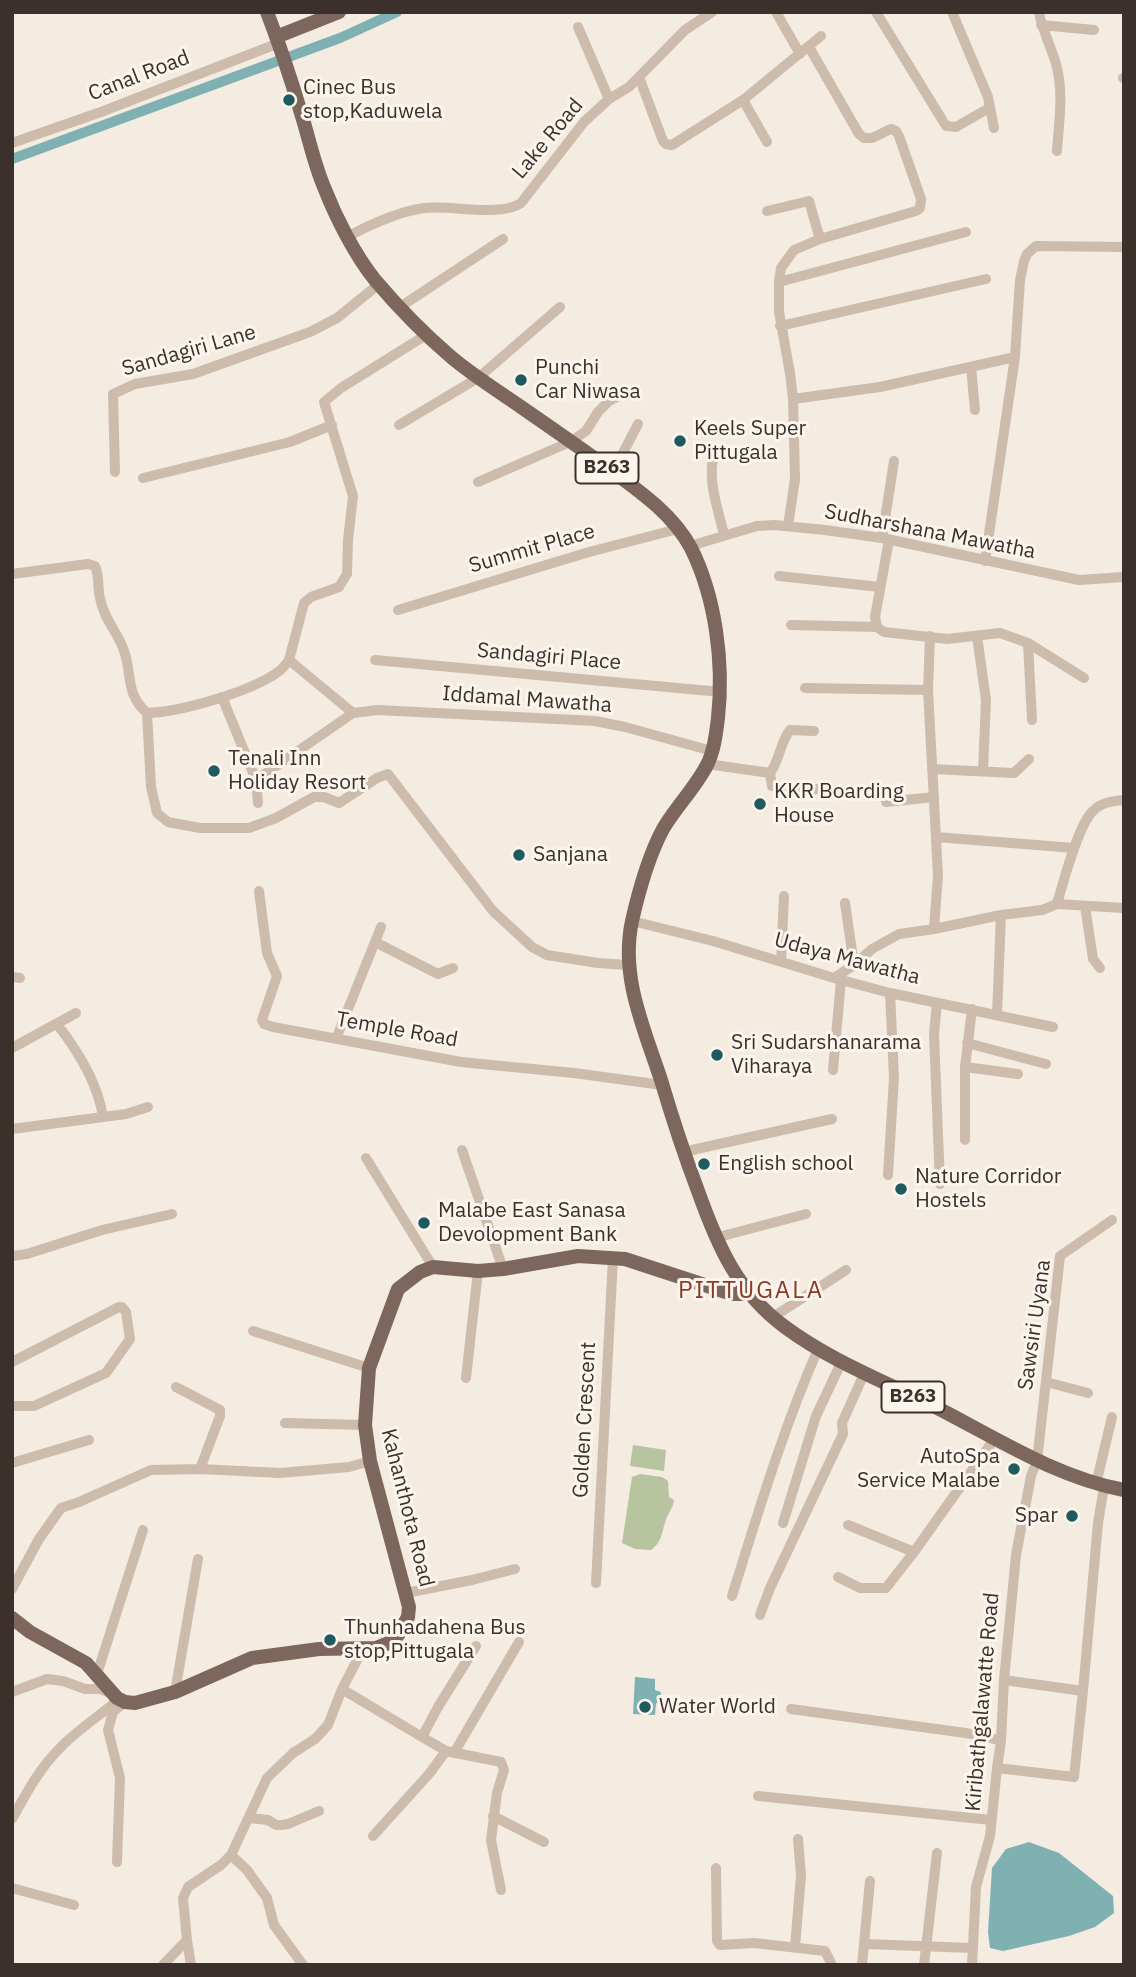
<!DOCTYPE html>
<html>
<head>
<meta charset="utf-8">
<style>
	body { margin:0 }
	#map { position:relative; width:1136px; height:1977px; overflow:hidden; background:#f4ebe1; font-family:"IBM Plex Sans",sans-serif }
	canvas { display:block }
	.frame { position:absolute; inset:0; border:14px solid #3b302b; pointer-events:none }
</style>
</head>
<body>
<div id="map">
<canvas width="1136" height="1977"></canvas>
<div class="frame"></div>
</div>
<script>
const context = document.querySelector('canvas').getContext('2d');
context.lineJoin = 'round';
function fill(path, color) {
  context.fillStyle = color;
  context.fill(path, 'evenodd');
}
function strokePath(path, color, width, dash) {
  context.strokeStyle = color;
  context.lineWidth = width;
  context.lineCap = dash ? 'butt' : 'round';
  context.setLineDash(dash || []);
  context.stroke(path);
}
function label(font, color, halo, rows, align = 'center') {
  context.font = font + ' "IBM Plex Sans",sans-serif';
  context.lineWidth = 6;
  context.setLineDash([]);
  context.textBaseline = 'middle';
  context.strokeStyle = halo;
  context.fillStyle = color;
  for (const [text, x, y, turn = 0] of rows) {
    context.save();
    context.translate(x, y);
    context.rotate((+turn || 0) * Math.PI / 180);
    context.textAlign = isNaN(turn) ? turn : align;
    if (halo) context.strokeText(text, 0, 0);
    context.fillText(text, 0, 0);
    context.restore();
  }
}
fill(new Path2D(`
	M 633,1445 L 666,1450 L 664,1471 L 630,1466 Z
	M 640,1474 L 662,1477 L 668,1481 L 669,1497 L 674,1500 C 673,1509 667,1514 665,1523 C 661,1534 662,1542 651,1550 L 635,1549 L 622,1543 L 632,1477 Z`), '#b8c4a0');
fill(new Path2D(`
	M 635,1677 L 655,1679 L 655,1690 L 661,1692 L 660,1704 L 656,1703 L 655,1715 L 633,1714 Z
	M 1029,1842 L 1059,1853 L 1113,1896 L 1114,1913 L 1095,1927 L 1069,1936 L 1003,1951 L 990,1948 L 988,1932 L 992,1868 L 1006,1849 Z`), '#7fb0b2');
strokePath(new Path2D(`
	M 12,159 L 340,38 L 397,12`), '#7fb0b2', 10);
strokePath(new Path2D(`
	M 776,12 L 800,54
	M 876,12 L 946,126 L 956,127 L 989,108
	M 952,12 L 988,97 L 994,128
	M 1039,12 C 1042,30 1051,46 1056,64 C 1064,92 1059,122 1057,151
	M 1041,25 L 1094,30
	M 578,27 L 609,99
	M 639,77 L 663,141 L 666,144 L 672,145 L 743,100 L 821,36
	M 1123,78 L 1124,78
	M 743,100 L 767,142
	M 12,143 L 101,112 L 279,43
	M 767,211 L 809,201 L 820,239
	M 347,237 C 371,224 397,212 424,208 C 450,205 502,217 521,203 L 584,122 L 609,99 L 629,87 L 685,30 L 712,12
	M 779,282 L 966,232
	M 400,307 L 503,239
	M 780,326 L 986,279
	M 971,367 L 975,410
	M 793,399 L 880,387 L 1015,357
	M 399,425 L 478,378 L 560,307
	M 716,449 C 705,476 718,508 724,535
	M 115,472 L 113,394 L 135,384 L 193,374 L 310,332 L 337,318 L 379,284
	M 613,472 L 638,424
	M 143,478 L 290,442 L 332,425
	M 478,482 L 570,442 L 586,431 L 598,412 L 609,401 L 628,391
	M 788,526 L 795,479 L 793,399 L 790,373 L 779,312 L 779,282 L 781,268 L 794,250 L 820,239 L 916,211 L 920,208 L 921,199 L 899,136 L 896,131 L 891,129 L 872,138 L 864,138 L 859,134 L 809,47
	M 882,538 L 894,461
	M 690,546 L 757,526 L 774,525 L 825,530 L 882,538 L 1079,580 L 1124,577
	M 985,561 L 1015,357 L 1020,280 L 1024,261 L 1027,254 L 1036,246 L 1124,247
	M 12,574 L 88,564 L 95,566 C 100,577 97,587 100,598 C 103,617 116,630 123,648 C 133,672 124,693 147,713 C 181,712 250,692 278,672 C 283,669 286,664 289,660 L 353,713 L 378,710 L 595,721 L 625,727 L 712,751
	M 779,576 L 880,587
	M 398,610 L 589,552 L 678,529
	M 791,625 L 877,627 L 884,632 L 947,639 L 1000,633 L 1028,643 L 1084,678
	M 877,627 L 875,617 L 889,540
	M 930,636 L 928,690 L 938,875 L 934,929
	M 977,636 L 986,700 L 983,771
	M 1028,643 L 1032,720
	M 289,660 L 304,603 L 311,597 L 339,587 L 347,574 L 348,540 L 353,496 L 324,402 L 341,388 L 426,335
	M 375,660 L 721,692
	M 805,688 L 928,690
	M 222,697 L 256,780 L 258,803
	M 147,713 L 151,787 L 157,813 L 168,822 L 200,828 L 249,828 L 276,818 L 314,797 L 324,797 L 339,803 L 377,778 L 388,774 L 493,911 L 532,947 L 547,955 L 598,963 L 628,965
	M 707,764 L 770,773 L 772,786 L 847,791
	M 932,769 L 1014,773 L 1029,759
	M 770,773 C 780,760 780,742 790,730 L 814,731
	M 256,780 L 353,713
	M 886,802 L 934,797
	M 936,837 L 1074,848
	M 259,891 L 267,953 L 277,976 L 262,1020 L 264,1024 L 273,1027 L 461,1062 L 574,1073 L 662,1085
	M 845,903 L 854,965
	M 1057,904 C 1063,883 1078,825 1093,811 C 1102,802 1112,801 1124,800
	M 1085,906 L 1093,959 L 1100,968
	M 632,921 L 713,941 L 834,978 L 890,993 L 1053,1027
	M 375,942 L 438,974 L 453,968
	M 781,962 L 784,896
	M 12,977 L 20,978
	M 834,978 L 854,965 L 872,949 L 899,934 L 934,929 L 1001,915 L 1042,910 L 1057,904 L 1124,908
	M 937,1003 L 934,1034 L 940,1184
	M 997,1015 L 1001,915
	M 57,1024 C 78,1051 98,1084 103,1117
	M 336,1039 L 381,927
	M 967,1043 L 1046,1064
	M 12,1048 L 76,1013
	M 965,1067 L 1018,1074
	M 833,1070 L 841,980
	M 12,1129 L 126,1114 L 148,1107
	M 965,1140 L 965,1067 L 972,1009
	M 462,1150 L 503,1269
	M 683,1152 L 832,1119
	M 366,1158 L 433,1267
	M 888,1175 L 894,1078 L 890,993
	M 715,1238 L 806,1214
	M 12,1256 L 27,1254 L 102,1230 L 172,1214
	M 773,1317 L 846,1270
	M 253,1331 L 369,1368
	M 12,1362 L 119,1307 L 122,1307 L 126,1312 L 130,1339 L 106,1373 L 34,1406 L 12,1406
	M 466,1378 L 478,1271
	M 1046,1382 L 1088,1393
	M 176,1387 L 220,1410 L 220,1416 L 200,1469
	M 285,1423 L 365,1425
	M 12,1463 L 89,1440
	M 1096,1484 L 1112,1417
	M 783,1523 L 816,1416 L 841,1363
	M 848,1525 L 914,1552
	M 838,1577 L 860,1588 L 886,1588 L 914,1552 L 995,1438
	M 596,1583 L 613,1258
	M 12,1589 L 39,1539 L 61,1508 L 79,1502 L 151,1470 L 200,1469 L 280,1473 L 349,1467 L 370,1461
	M 406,1593 L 472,1580 L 515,1569
	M 732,1596 C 758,1513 783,1429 818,1349
	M 760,1615 L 770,1588 L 843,1434 L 842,1423 L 864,1374
	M 97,1674 L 143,1530
	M 1004,1680 L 1083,1691 L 1098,1523 L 1104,1487
	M 342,1689 L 422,1737 L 438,1707 L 476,1646
	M 12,1692 L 47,1679 L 63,1681 L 85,1689 L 100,1689 L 112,1694
	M 175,1692 L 198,1559
	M 791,1709 L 980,1735 L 1001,1741
	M 422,1737 L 446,1751 L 501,1762 L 504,1770 L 497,1793 L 491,1840 L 501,1890
	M 454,1753 L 519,1642
	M 997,1768 L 1074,1777 L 1083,1691
	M 758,1796 L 991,1820
	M 493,1816 L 544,1842
	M 249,1818 L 268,1820 L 276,1825 L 282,1825 L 288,1824 L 319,1811
	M 12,1819 C 26,1794 39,1769 59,1749 C 74,1733 93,1720 111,1706 L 115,1701
	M 373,1836 L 429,1774 L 446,1751
	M 231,1855 L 247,1870 L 267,1898 L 274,1925 L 303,1965
	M 117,1862 L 120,1778 L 108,1730 L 113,1712 L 125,1702
	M 716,1868 L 717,1941 L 720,1945 L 754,1943 L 825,1951 L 831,1963 L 830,1965
	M 12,1888 L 74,1905
	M 865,1944 L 972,1948
	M 795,1947 L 801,1875 L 798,1839
	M 163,1965 L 187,1940
	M 191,1965 L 187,1940 L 183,1898 L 188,1887 L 221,1865 L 231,1855 L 267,1778 L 293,1753 L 315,1739 L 328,1725 L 342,1689 L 363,1649
	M 862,1965 L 870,1881
	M 924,1965 L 937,1853
	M 972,1965 L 976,1887 L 990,1836 L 997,1768 L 1001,1741 L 1004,1680 L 1016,1555 L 1031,1476 L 1037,1461 L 1060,1256 L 1112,1220`), '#cdbbac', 10);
strokePath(new Path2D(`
	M 267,12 C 280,46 291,79 301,113 C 309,138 314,164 324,187 C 336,218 355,255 375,280 C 398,307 423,333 450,356 C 472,375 497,390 521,407 C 550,427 579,447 608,468 C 638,490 673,514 691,548 C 716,598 724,664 718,718 C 716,734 714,751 707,765 C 695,788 676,807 663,829 C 648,857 639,890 632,921 C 620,977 644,1028 661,1080 C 672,1117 684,1154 698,1191 C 717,1244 737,1292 785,1327 C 835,1364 892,1384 947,1413 C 1004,1443 1060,1478 1124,1490
	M 276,37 L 339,12
	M 12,1618 L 30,1632 L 86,1663 L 117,1698 L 125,1702 L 135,1703 L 175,1692 L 252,1658 L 319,1649 L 376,1648 L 391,1642 L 398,1635 L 408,1617 L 409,1607 L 370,1461 L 365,1425 L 369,1368 L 398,1289 L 420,1272 L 433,1267 L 478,1271 L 503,1269 L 578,1256 L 625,1259 L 732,1294 L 749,1294`), '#7d675c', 14);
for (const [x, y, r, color] of [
	[289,100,7,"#1f5a5e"],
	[521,380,7,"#1f5a5e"],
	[680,441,7,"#1f5a5e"],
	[214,771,7,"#1f5a5e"],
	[760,804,7,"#1f5a5e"],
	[519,855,7,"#1f5a5e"],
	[717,1055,7,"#1f5a5e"],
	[704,1164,7,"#1f5a5e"],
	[901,1189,7,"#1f5a5e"],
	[424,1223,7,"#1f5a5e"],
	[1014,1469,7,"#1f5a5e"],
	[1072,1516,7,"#1f5a5e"],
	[330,1640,7,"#1f5a5e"],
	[645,1707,7,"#1f5a5e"]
]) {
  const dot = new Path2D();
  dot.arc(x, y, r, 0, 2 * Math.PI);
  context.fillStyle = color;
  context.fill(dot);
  strokePath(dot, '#fbf5ee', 2.5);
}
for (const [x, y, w] of [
	[607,468,63],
	[913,1397,63]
]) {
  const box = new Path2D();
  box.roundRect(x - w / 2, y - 15.5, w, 31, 5);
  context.fillStyle = '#fbf5ee';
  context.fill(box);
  strokePath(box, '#3b302b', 2);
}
label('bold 19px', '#3b302b', null, [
	["B263",607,468],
	["B263",913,1397]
]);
label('21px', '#3b302b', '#fbf5ee', [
	["Canal Road",139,76,-21],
	["Lake Road",548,139,-50],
	["Sandagiri Lane",189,351,-16],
	["Sudharshana Mawatha",930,532,11],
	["Summit Place",532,549,-16],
	["Sandagiri Place",549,657,5],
	["Iddamal Mawatha",527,700,4],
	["Udaya Mawatha",847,959,15],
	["Temple Road",397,1030,10],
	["Sawsiri Uyana",1035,1325,-82],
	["Golden Crescent",585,1420,-87],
	["Kahanthota Road",407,1508,76],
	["Kiribathgalawatte Road",983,1702,-85]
]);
label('21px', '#3b302b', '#fbf5ee', [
	["Cinec Bus",303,88],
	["stop,Kaduwela",303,112],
	["Punchi",535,368],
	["Car Niwasa",535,392],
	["Keels Super",694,429],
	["Pittugala",694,453],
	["Tenali Inn",228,759],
	["Holiday Resort",228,783],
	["KKR Boarding",774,792],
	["House",774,816],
	["Sanjana",533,855],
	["Sri Sudarshanarama",731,1043],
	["Viharaya",731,1067],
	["English school",718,1164],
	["Nature Corridor",915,1177],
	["Hostels",915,1201],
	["Malabe East Sanasa",438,1211],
	["Devolopment Bank",438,1235],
	["AutoSpa",1000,1457,"right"],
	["Service Malabe",1000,1481,"right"],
	["Spar",1058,1516,"right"],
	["Thunhadahena Bus",344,1628],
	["stop,Pittugala",344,1652],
	["Water World",659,1707]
], 'left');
context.letterSpacing = '2px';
label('24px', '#8c3b22', '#fbf5ee', [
	["PITTUGALA",751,1291]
]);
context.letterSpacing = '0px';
</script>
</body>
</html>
